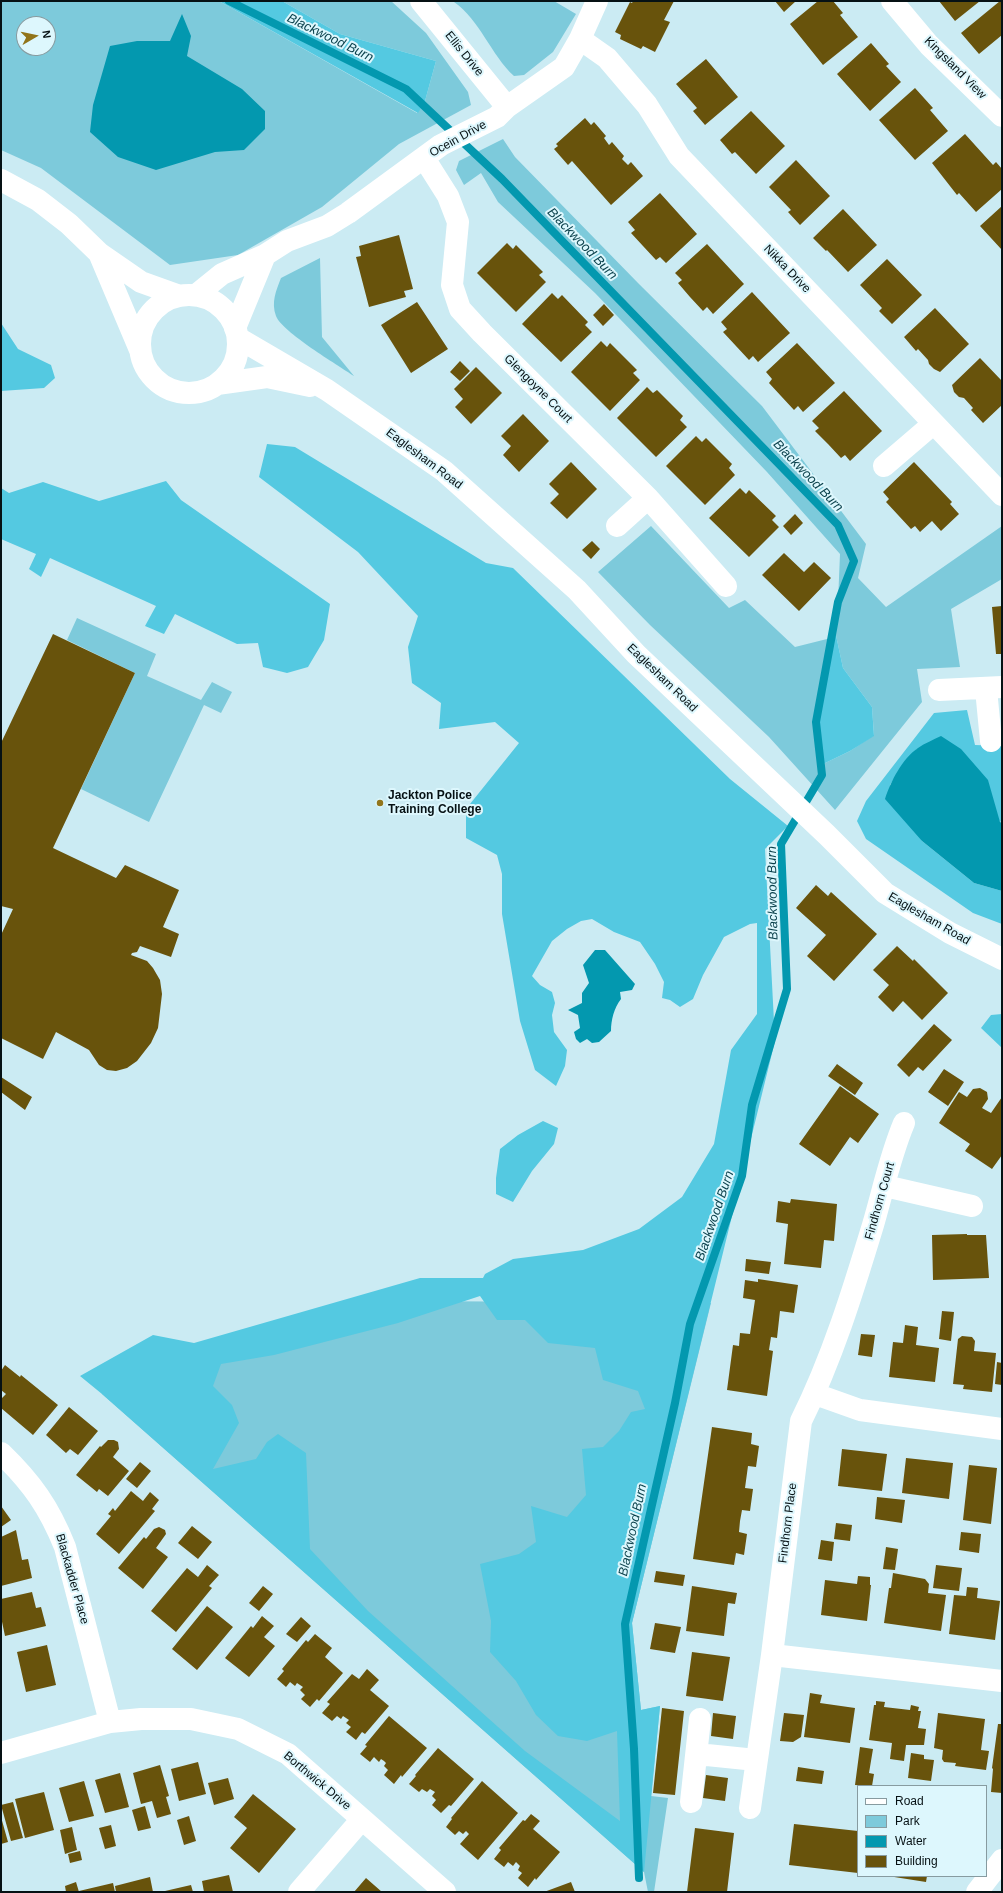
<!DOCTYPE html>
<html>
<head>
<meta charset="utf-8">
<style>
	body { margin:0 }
	#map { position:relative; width:1003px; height:1893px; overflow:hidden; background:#cbebf3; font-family:Arial,sans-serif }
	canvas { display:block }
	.frame { position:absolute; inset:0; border:2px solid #061114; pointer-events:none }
	.legend { position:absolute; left:857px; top:1785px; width:130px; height:92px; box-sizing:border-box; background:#ddf7fd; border:1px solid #879ba0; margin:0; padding:5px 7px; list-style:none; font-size:12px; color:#061114 }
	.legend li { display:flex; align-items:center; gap:8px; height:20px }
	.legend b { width:20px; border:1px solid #879ba0 }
	.north { position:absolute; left:16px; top:16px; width:40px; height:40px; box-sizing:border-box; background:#ddf7fd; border:1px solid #879ba0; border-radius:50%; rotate:81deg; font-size:11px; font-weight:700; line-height:16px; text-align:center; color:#061114 }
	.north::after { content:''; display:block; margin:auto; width:14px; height:18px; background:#91751b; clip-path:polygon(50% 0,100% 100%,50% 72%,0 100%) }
</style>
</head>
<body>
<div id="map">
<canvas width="1003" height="1893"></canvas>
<div class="frame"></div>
<ul class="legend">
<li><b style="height:5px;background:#fff"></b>Road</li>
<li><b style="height:11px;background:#7dcadb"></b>Park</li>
<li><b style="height:11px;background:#0398af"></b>Water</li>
<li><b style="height:11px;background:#68530c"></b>Building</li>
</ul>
<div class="north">N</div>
</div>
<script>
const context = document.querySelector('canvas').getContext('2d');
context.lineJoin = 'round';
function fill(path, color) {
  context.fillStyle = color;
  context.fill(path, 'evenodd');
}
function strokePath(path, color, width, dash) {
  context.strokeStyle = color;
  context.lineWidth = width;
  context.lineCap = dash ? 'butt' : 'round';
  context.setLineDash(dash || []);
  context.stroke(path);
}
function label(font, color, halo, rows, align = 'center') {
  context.font = font + ' Arial,sans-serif';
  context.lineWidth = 4;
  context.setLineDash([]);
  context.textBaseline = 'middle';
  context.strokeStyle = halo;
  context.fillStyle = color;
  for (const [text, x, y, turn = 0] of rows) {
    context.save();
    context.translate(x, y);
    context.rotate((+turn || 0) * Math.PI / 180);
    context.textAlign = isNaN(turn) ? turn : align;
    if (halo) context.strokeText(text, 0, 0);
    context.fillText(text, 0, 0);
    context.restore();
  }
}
fill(new Path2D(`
	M 1,1 L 219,1 L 417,113 L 425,101 L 436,61 L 340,34 L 282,1 L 391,1 L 426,33 L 468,92 L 471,105 L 399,144 L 322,207 L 238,255 L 170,265 L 41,168 L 1,150 ZM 24,24 L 48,24 L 48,48 L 24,48 Z
	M 455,1 L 554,1 L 576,14 L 553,52 L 524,75 L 514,76 C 491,55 480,20 454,2 Z
	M 503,139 L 515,157 L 639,284 L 762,406 L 866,544 L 858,578 L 886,607 L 1002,526 L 1002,579 L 951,609 L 960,667 L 917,669 L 922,702 L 835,810 L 769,737 L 650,625 L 598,572 L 651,526 L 729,608 L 745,600 L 795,647 L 831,638 L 816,722 L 821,765 L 850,751 L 874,735 L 872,707 L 843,668 L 834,626 L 838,602 L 840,554 L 767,472 L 595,293 L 498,202 L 481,173 L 464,185 L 456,170 L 459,161 Z
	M 320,258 L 322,337 L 354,376 C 338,365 282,332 276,316 C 271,302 276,291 281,278 Z
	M 77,618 L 156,654 L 147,676 L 201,700 L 212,682 L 232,692 L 221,713 L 204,705 L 149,822 L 81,789 L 135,673 L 67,640 Z
	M 414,1301 L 711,1303 L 632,1623 L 641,1710 L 660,1706 L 651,1796 L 668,1798 L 654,1892 L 648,1892 L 644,1872 L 102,1394 Z`), '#7dcadb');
fill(new Path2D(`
	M 219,1 L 282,1 L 340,34 L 436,61 L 425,101 L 418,113 Z
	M 1,323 L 18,349 L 51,365 L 55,378 L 44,388 L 1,391 Z
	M 267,444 L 295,447 L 486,563 L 513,568 L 730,779 L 788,826 L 765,849 L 775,1041 L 632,1623 L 641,1710 L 660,1706 L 644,1872 L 102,1394 L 80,1376 L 153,1335 L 194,1343 L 420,1278 L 483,1278 L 485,1274 L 513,1259 L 583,1250 L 639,1229 L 682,1197 L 714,1144 L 731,1050 L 757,1014 L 757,923 L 750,924 L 724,937 L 703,975 L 693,999 L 680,1007 L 670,1000 L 662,998 L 664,982 L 655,964 L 640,942 L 614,932 L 592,919 L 581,921 L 567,929 L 552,941 L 532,976 L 540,985 L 552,992 L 555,1003 L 552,1015 L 554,1032 L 567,1050 L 565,1066 L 556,1086 L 535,1070 L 520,1021 L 502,914 L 502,874 L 497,855 L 466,838 L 466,809 L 519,743 L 495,722 L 439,729 L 441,703 L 412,683 L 408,647 L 418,616 L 358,552 L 259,477 ZM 480,1296 L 497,1320 L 525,1320 L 548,1343 L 595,1348 L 603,1380 L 638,1391 L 645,1409 L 631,1412 L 619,1431 L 603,1447 L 582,1449 L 586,1495 L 567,1517 L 531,1506 L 536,1542 L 519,1554 L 480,1564 L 491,1621 L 490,1652 L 516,1681 L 536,1715 L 558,1736 L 587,1741 L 617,1731 L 620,1821 L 525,1751 L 368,1611 L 310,1549 L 306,1453 L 278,1434 L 267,1442 L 256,1459 L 213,1469 L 239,1423 L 232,1405 L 213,1386 L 221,1364 L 274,1355 L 398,1323 Z
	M 166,481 L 181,500 L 330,604 L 324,640 L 308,667 L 287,673 L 263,667 L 258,643 L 237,644 L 175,614 L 164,634 L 145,626 L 156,606 L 50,558 L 41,577 L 29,569 L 36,554 L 1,539 L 1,488 L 9,493 L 43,482 L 99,501 Z
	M 834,626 L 843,668 L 872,707 L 874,736 L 850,751 L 821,765 L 816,722 Z
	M 967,710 L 975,745 L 1002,746 L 1002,823 L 917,749 L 904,763 L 890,785 L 922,841 L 974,883 L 1002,891 L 1002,924 L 973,913 L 866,839 L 857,821 L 866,801 L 934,713 Z
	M 1002,1014 L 1002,1048 L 981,1028 L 991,1015 Z
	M 543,1121 L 558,1128 L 554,1144 L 532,1171 L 513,1202 L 496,1194 L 496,1178 L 500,1149 L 518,1135 Z`), '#54c9e1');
fill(new Path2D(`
	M 182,14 L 191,36 L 187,56 L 242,89 L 265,111 L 265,129 L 244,150 L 215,152 L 156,170 L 118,157 L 90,132 L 93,105 L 110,46 L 137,41 L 170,41 Z
	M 941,736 L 961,749 L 988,780 L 1000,822 L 1002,823 L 1002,891 L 974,883 L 922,841 L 885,799 C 891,781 902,759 918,748 C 925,743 933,740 941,736 Z
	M 595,950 L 605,950 L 635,984 L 632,990 L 620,992 L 621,999 C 614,1008 611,1020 611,1031 L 599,1042 L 592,1043 L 587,1039 L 580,1043 L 576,1039 L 574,1032 L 580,1028 L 578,1015 L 568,1010 L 582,1003 L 582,993 L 589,983 L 583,965 Z`), '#0398af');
strokePath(new Path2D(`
	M 229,1 L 406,89 L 502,179 L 838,525 L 854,561 L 838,602 L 816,722 L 822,775 L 781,844 L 787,989 L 752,1105 L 742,1176 L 690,1324 L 675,1403 L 625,1624 L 634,1749 L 639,1878`), '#0398af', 8);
fill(new Path2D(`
	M 633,1 L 674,1 L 664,20 L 670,22 L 655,52 L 643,46 L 641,49 L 620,39 L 621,35 L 615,32 L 630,2 L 632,3 Z
	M 775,1 L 796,1 L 784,12 Z
	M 818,1 L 833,1 L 843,13 L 840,15 L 858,37 L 823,65 L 790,24 Z
	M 939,1 L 980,1 L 955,21 Z
	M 1000,1 L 1002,1 L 1002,35 L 979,54 L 961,33 Z
	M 871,43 L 889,64 L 886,66 L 901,82 L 870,111 L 837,74 Z
	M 706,59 L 738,97 L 705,125 L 693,111 L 697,108 L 676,84 Z
	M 915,88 L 933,108 L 930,110 L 948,131 L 915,160 L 879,120 Z
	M 751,111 L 785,146 L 756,174 L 735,152 L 732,154 L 720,140 Z
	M 585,118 L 591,125 L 594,122 L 606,136 L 604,138 L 609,145 L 612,142 L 624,156 L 622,159 L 628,165 L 631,162 L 643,176 L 611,205 L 572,161 L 568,165 L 554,149 L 558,146 L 556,144 Z
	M 965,134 L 993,165 L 996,162 L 1002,169 L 1002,189 L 976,212 L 959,193 L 957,195 L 932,163 Z
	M 796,160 L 830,196 L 800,225 L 788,212 L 791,210 L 769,187 Z
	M 660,193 L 697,234 L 666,263 L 660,257 L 656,260 L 643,246 L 631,233 L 635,230 L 628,222 Z
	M 1002,206 L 1002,250 L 980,226 Z
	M 843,209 L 877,245 L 848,272 L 827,250 L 826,251 L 813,238 Z
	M 399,235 L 413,289 L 404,291 L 406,297 L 369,307 L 356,257 L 361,256 L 359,246 Z
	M 507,243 L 513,249 L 516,245 L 543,272 L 539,275 L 546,282 L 516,312 L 477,273 Z
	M 707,244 L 744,284 L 713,314 L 707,307 L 703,311 L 690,297 L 678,283 L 682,280 L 675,273 Z
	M 887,259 L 922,295 L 892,324 L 879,311 L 882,308 L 860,285 Z
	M 752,292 L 790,333 L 758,362 L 753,356 L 749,360 L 723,332 L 727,329 L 721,322 Z
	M 552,293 L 558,299 L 562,295 L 588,322 L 585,325 L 592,332 L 561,362 L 522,324 Z
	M 417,302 L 448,349 L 411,373 L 381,325 Z
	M 604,304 L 614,315 L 603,326 L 593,315 Z
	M 935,308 L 969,344 L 940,372 L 934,369 L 929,364 L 928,360 L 918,349 L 916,351 L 904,337 Z
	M 601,341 L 607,347 L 610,343 L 637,370 L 633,373 L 640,380 L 610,411 L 571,372 Z
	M 797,343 L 835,383 L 803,412 L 798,406 L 794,410 L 781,396 L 769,383 L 772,379 L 766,372 Z
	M 980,358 L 1002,381 L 1002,405 L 983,423 L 971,410 L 973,408 L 964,398 L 959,397 L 954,392 L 952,385 Z
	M 460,361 L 470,371 L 460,381 L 450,372 Z
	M 476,367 L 502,393 L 471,424 L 455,407 L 463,399 L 454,389 Z
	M 647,387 L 653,393 L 657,390 L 683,416 L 680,420 L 687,427 L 656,457 L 617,418 Z
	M 844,391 L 882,431 L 850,461 L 845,455 L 841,458 L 828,444 L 815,431 L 819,428 L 812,421 Z
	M 523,414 L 549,441 L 519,472 L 503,455 L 511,446 L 501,436 Z
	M 696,436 L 702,442 L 706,438 L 732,464 L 729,468 L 735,475 L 705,505 L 666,466 Z
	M 571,462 L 597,489 L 567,519 L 550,503 L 559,494 L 549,484 Z
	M 914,462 L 952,502 L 950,504 L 959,514 L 941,531 L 932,521 L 920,532 L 915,526 L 911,529 L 886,502 L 889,499 L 883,492 Z
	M 740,488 L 746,494 L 749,490 L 776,516 L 772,520 L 779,527 L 749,557 L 709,518 Z
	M 795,514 L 803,523 L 791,535 L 783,526 Z
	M 592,541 L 600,549 L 591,559 L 582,550 Z
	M 784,553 L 804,572 L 814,562 L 831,578 L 799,611 L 762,575 Z
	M 1002,606 L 1002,654 L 996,654 L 992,607 Z
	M 53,634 L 135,673 L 53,848 L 116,878 L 125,865 L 179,890 L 163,927 L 179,934 L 171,957 L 140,946 L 137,952 L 132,953 L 131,955 L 147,961 L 153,968 L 160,980 L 162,994 L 158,1028 L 151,1043 L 137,1061 L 127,1068 L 116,1071 L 107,1070 L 99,1065 L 89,1050 L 56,1032 L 43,1059 L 1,1038 L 1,935 L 13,909 L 1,906 L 1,743 Z
	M 816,885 L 828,896 L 831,892 L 877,934 L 834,981 L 807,956 L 826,935 L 796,908 Z
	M 897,946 L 913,961 L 914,959 L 948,993 L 922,1020 L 903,1001 L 893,1012 L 878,997 L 889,985 L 873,970 Z
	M 934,1024 L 952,1040 L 923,1071 L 918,1067 L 909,1077 L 897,1065 Z
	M 837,1064 L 863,1083 L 855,1095 L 828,1076 Z
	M 944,1069 L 964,1082 L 948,1106 L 928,1092 Z
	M 1,1077 L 32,1097 L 25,1110 L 1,1092 Z
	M 840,1086 L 879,1114 L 858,1143 L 850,1137 L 830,1166 L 799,1144 Z
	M 980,1088 L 987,1092 L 988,1099 L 982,1108 L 991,1113 L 1002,1097 L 1002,1155 L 992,1169 L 965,1151 L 970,1144 L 939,1123 L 959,1092 L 967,1097 L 973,1089 Z
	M 791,1199 L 837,1204 L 834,1241 L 824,1240 L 821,1268 L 784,1264 L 788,1224 L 776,1222 L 778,1201 L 790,1203 Z
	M 967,1234 L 967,1235 L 986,1235 L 989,1278 L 933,1280 L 932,1235 Z
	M 746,1259 L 771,1262 L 769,1274 L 745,1271 Z
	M 758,1279 L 798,1285 L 794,1313 L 780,1311 L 777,1338 L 771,1337 L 769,1350 L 773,1351 L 767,1396 L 727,1390 L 733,1345 L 739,1346 L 740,1333 L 750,1334 L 755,1300 L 743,1298 L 745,1280 L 758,1282 Z
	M 942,1311 L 954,1312 L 951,1341 L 939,1339 Z
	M 905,1325 L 918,1327 L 916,1345 L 939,1348 L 935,1382 L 889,1377 L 893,1342 L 903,1343 Z
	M 861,1334 L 875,1335 L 872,1357 L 858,1355 Z
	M 962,1336 L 972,1337 L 975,1341 L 974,1351 L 996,1353 L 992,1392 L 963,1389 L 964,1385 L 953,1384 L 958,1339 Z
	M 997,1362 L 1002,1363 L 1002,1385 L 995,1384 Z
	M 5,1365 L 20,1377 L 21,1375 L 58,1405 L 33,1435 L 1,1408 L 1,1399 L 6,1394 L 1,1390 L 1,1371 Z
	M 69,1407 L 98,1431 L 78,1455 L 70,1449 L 66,1453 L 46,1435 Z
	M 712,1427 L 752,1433 L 751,1444 L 759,1446 L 756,1467 L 748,1466 L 745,1488 L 753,1489 L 750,1511 L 742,1510 L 740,1521 L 739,1532 L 747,1534 L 744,1555 L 736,1553 L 734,1565 L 693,1559 Z
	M 108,1440 L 114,1440 L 118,1442 L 119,1449 L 113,1457 L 129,1471 L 108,1496 L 99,1489 L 97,1492 L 76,1475 L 100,1446 L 101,1447 Z
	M 842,1449 L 887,1454 L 882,1491 L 838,1486 Z
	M 906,1458 L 953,1463 L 949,1499 L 902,1493 Z
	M 140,1462 L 151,1471 L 137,1488 L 126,1479 Z
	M 969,1465 L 997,1468 L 991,1524 L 963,1520 Z
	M 131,1491 L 143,1501 L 150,1492 L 159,1500 L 152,1509 L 155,1511 L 119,1554 L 96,1534 L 111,1516 L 108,1514 L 113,1508 L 115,1511 Z
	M 877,1497 L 905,1500 L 902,1523 L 875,1519 Z
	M 1,1506 L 11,1520 L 1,1527 Z
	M 836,1523 L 852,1525 L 850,1541 L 834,1539 Z
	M 192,1526 L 212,1542 L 198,1559 L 178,1543 Z
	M 159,1527 L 165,1530 L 166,1534 L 156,1548 L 168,1557 L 143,1589 L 118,1568 L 144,1537 L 146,1539 L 154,1529 Z
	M 16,1530 L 22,1560 L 28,1559 L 32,1578 L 1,1586 L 1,1537 Z
	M 961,1532 L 981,1534 L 979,1553 L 959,1550 Z
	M 821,1540 L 834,1542 L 832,1561 L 818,1559 Z
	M 886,1547 L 898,1549 L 895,1570 L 883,1569 Z
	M 207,1565 L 219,1575 L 209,1586 L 212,1588 L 176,1632 L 151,1611 L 187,1568 L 198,1577 Z
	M 936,1565 L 962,1568 L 959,1591 L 933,1588 Z
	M 656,1571 L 685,1575 L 683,1586 L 654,1582 Z
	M 893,1573 L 925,1579 L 929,1584 L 928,1593 L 946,1595 L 941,1631 L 884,1623 L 889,1588 L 891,1588 Z
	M 858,1576 L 870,1577 L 870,1585 L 871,1585 L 867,1621 L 821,1615 L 825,1580 L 857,1584 Z
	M 263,1586 L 273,1594 L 259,1611 L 249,1603 Z
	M 692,1586 L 737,1593 L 735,1604 L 728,1603 L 724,1636 L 686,1631 Z
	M 967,1587 L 978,1588 L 977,1598 L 1000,1601 L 995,1640 L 949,1634 L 954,1595 L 966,1596 Z
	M 32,1592 L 36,1608 L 41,1607 L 46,1626 L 5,1636 L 1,1617 L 1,1599 Z
	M 207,1606 L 233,1627 L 197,1670 L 172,1649 Z
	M 262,1616 L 274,1626 L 264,1637 L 275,1646 L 249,1677 L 225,1658 L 251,1626 L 253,1628 Z
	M 301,1617 L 311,1626 L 297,1642 L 286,1634 Z
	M 655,1623 L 681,1627 L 675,1653 L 650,1649 Z
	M 315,1634 L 332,1648 L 325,1657 L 343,1673 L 319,1701 L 317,1699 L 310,1707 L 301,1699 L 305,1695 L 300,1690 L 303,1687 L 297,1683 L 295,1686 L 290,1682 L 286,1687 L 277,1679 L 284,1671 L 282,1669 L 306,1640 L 308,1642 Z
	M 47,1645 L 56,1685 L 26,1692 L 17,1652 Z
	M 692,1652 L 730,1657 L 723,1701 L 686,1696 Z
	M 367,1669 L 379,1680 L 370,1690 L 389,1706 L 365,1734 L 362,1732 L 356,1740 L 346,1732 L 351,1727 L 346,1723 L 349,1720 L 343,1716 L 341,1719 L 337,1716 L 332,1721 L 322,1713 L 330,1704 L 327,1702 L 352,1674 L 359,1679 Z
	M 810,1693 L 822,1695 L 820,1703 L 855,1708 L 850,1743 L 804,1737 Z
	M 876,1701 L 885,1702 L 884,1707 L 910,1710 L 911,1705 L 919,1707 L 918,1711 L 921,1711 L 918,1728 L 926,1729 L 924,1745 L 906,1745 L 904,1761 L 890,1759 L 892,1743 L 869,1740 L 874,1705 L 876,1705 Z
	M 662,1708 L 684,1711 L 675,1795 L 653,1793 Z
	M 713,1713 L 736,1716 L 733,1739 L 711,1736 Z
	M 784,1713 L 804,1715 L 801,1737 L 793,1742 L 780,1741 Z
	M 938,1713 L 985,1719 L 981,1750 L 989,1751 L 986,1770 L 955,1766 L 956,1763 L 944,1762 L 942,1759 L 943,1750 L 934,1748 Z
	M 389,1716 L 427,1748 L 402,1777 L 401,1775 L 394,1784 L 384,1775 L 388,1770 L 384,1766 L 386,1763 L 384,1761 L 381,1759 L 379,1762 L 374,1757 L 370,1762 L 360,1754 L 367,1746 L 365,1745 Z
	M 998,1724 L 1002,1724 L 1002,1793 L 991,1792 L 993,1769 L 992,1768 Z
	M 860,1747 L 873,1749 L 869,1773 L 874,1774 L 872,1786 L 855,1785 Z
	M 438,1748 L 474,1779 L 451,1806 L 449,1805 L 441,1813 L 432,1805 L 436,1800 L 432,1796 L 435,1792 L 430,1789 L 427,1792 L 422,1789 L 419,1792 L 409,1784 L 416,1776 L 415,1775 Z
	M 911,1753 L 924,1755 L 924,1759 L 934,1760 L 931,1781 L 908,1778 Z
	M 198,1762 L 206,1794 L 179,1801 L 171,1769 Z
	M 160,1765 L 169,1796 L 166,1797 L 171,1814 L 157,1818 L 152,1801 L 141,1804 L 133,1773 Z
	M 798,1767 L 824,1771 L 822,1784 L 796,1781 Z
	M 120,1773 L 129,1807 L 105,1813 L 95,1780 Z
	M 706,1775 L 728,1778 L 725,1801 L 703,1798 Z
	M 228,1778 L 234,1799 L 214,1805 L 208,1783 Z
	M 84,1781 L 94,1816 L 69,1822 L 59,1788 Z
	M 482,1781 L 518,1813 L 478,1860 L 460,1844 L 469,1834 L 466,1831 L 463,1834 L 459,1831 L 455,1835 L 446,1827 L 452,1819 L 451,1818 Z
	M 44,1792 L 54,1830 L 25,1838 L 15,1799 Z
	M 253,1794 L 296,1829 L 259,1873 L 230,1848 L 247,1828 L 234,1817 Z
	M 13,1802 L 23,1838 L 11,1841 L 1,1805 Z
	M 145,1806 L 151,1828 L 138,1831 L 132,1810 Z
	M 531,1814 L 540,1821 L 533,1829 L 560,1852 L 536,1880 L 535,1878 L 528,1887 L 518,1878 L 522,1873 L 518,1870 L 520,1866 L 516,1862 L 513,1866 L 508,1862 L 504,1867 L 494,1859 L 501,1850 L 499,1848 L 523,1820 L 525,1821 Z
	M 189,1816 L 196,1841 L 184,1845 L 177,1820 Z
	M 1,1817 L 8,1842 L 1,1844 Z
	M 794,1824 L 858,1831 L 858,1873 L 789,1865 Z
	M 111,1825 L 116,1846 L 105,1849 L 99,1828 Z
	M 72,1827 L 77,1850 L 65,1854 L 60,1830 Z
	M 695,1828 L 734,1833 L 727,1892 L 687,1892 Z
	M 80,1851 L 82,1860 L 70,1863 L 68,1854 Z
	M 229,1875 L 233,1892 L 204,1892 L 202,1881 Z
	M 888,1876 L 927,1876 L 926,1882 Z
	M 150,1877 L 153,1892 L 116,1892 L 115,1886 Z
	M 366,1878 L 382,1892 L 354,1892 Z
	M 76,1882 L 79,1892 L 66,1892 L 65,1886 Z
	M 571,1882 L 575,1892 L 544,1892 Z
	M 113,1883 L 115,1892 L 79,1892 L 79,1891 Z
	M 191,1885 L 193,1892 L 165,1892 L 165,1891 Z`), '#68530c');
strokePath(new Path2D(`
	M 421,1 L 507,107
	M 892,1 L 929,45 L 1002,116
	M 580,39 L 607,58 L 647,105 L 679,156 L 1002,495
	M 424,158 L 448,196 L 458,222 L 452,285 L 460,309 L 482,333 L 648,498 L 726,586
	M 196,295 L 222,274 L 265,255 L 287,241 L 327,226 L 348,213 L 441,145 L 497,117 L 507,107 L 564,67 L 580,39 L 597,1
	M 235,328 L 265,255
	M 884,466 L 933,424
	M 617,526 L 648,498
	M 986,689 L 991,741
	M 939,690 L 1002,687
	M 885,1186 L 972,1206
	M 815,1394 L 860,1410 L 1002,1429
	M 1,1453 C 32,1483 49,1507 65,1547 L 110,1722
	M 772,1655 L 1002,1681
	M 1,1753 L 110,1722 L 141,1719 L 191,1719 L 238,1729 L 288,1754 L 445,1892
	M 697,1754 L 756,1760
	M 691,1802 L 700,1719
	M 750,1808 L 772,1655 L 801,1421 C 832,1359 853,1291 873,1225 C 883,1191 890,1156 904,1123
	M 299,1892 L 362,1819
	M 977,1892 L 1002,1860`), '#fff', 22);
strokePath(new Path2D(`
	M 1,180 L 38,200 L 69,224 L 99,253 L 141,282 L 180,296
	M 99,253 L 140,350
	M140 344a49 49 0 1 1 98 0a49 49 0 1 1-98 0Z
	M 238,338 L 327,390 L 444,471 L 577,590 L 636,654 L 827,835 L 885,893 L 950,933 L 1002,959
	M 217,384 L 267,377 L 310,386`), '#fff', 22);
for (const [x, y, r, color] of [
	[380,803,4,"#91751b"]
]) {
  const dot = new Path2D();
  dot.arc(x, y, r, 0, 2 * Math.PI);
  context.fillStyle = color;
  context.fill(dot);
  strokePath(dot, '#ddf7fd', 1.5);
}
label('12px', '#061114', '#ddf7fd', [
	["Ellis Drive",464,54,51],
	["Kingsland View",955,68,45],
	["Ocein Drive",458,139,-29],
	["Nikka Drive",787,269,46],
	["Glengoyne Court",538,389,45],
	["Eaglesham Road",424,459,37],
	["Eaglesham Road",662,678,44],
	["Eaglesham Road",929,919,30],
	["Findhorn Court",880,1201,-74],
	["Findhorn Place",788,1523,-83],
	["Blackadder Place",72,1579,74],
	["Borthwick Drive",317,1781,40]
]);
label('bold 12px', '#061114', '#ddf7fd', [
	["Jackton Police",388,796],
	["Training College",388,810]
], 'left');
label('italic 13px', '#093f4a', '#ddf7fd', [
	["Blackwood Burn",330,38,26],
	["Blackwood Burn",582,244,46],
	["Blackwood Burn",808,476,46],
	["Blackwood Burn",773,893,-91],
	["Blackwood Burn",715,1216,-71],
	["Blackwood Burn",633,1530,-78]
]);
</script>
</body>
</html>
